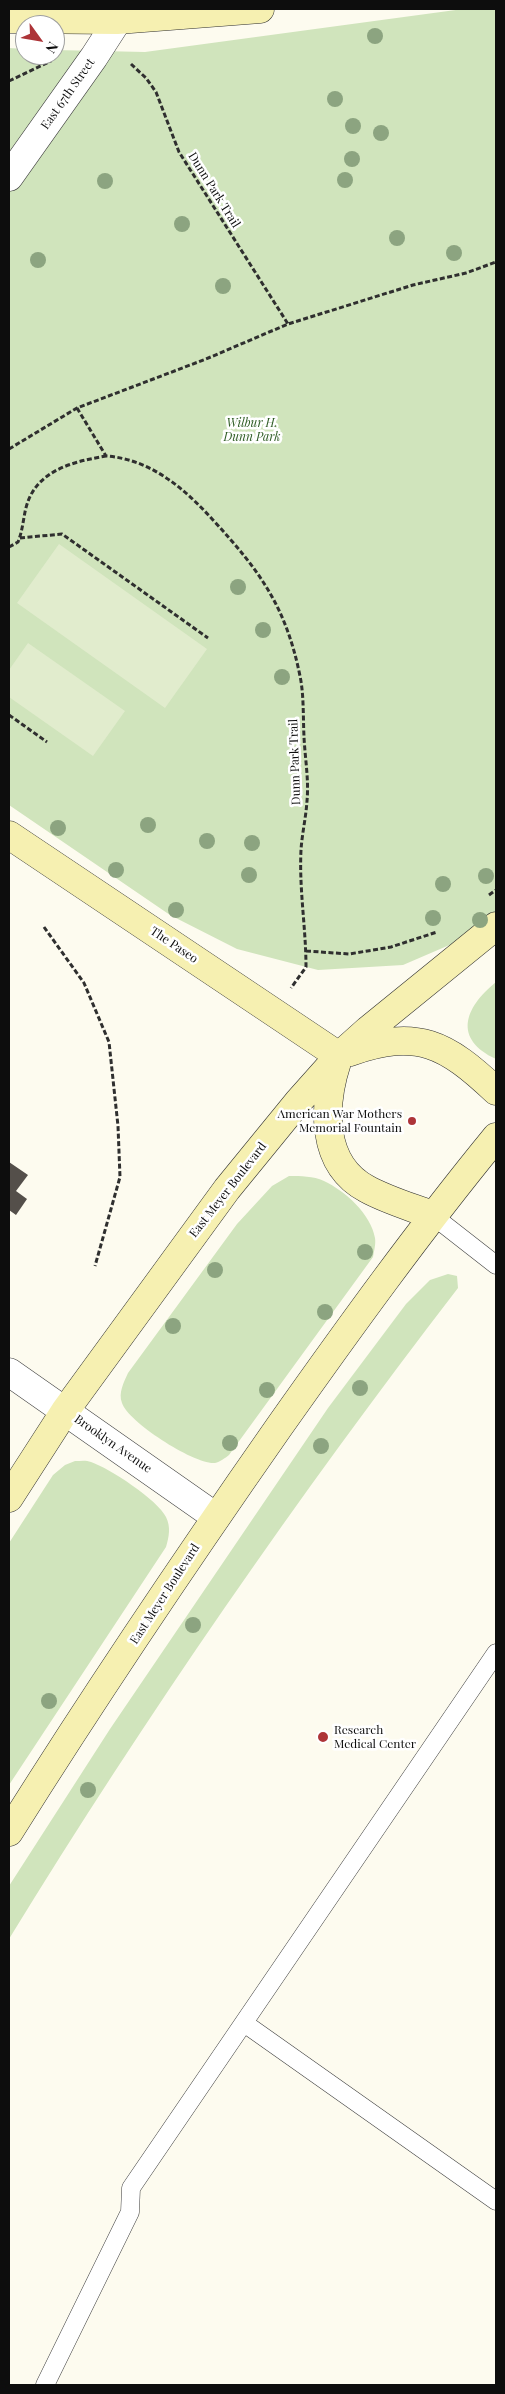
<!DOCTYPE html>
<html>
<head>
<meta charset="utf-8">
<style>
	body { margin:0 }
	#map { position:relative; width:505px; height:2394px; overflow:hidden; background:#fdfbef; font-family:"Playfair Display",serif }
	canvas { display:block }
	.frame { position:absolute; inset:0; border:10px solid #0d0d0d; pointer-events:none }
	.north { position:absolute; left:15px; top:15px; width:50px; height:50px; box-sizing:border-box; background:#fff; border:1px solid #9e9e9e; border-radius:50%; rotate:122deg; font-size:14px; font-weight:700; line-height:20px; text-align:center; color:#0d0d0d }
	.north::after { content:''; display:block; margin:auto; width:18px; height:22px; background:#ad3438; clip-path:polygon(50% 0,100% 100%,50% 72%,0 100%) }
</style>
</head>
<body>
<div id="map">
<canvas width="505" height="2394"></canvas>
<div class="frame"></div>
<div class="north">N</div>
</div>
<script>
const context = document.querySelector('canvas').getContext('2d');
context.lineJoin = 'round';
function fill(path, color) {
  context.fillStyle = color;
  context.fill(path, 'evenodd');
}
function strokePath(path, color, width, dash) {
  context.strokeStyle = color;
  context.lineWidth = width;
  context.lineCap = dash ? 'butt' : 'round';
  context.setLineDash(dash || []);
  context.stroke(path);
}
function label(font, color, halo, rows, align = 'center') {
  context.font = font + ' "Playfair Display",serif';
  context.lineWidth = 5;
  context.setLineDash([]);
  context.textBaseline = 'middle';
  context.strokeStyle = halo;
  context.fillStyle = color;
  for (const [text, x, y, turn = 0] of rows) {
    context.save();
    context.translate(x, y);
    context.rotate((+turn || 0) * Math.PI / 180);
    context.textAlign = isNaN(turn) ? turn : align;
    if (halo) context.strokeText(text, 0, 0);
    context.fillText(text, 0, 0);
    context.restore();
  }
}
fill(new Path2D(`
	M 463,9 L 496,9 L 496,913 L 461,940 L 403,965 L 318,970 L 237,949 L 170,915 L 9,805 L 9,48 L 25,49 L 25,55 L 55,55 L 55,50 L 145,52 Z
	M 496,982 L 496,1059 C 453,1039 464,1008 496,982 Z
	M 289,1176 C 301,1176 313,1176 324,1181 C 345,1191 371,1214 375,1238 C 376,1244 374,1251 373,1257 L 229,1455 C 225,1458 220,1462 215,1463 C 195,1465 128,1422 122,1403 C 118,1393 124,1382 128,1373 L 237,1224 L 272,1186 Z
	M 448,1274 L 457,1276 L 458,1288 C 297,1497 147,1714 9,1939 L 9,1886 L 110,1729 L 328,1408 L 406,1304 L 430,1280 Z
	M 75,1461 C 81,1461 86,1460 91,1462 C 109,1468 158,1500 166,1517 C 171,1527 169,1537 166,1547 L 9,1785 L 9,1543 L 53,1475 L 65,1465 Z`), '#d0e4bc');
fill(new Path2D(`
	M 59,544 L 207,649 L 165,708 L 17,603 Z
	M 28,643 L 125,711 L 93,756 L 9,697 L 9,670 Z`), '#e1eccd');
fill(new Path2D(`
	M 9,1162 L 28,1175 L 16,1191 L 27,1199 L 16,1215 L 9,1210 Z`), '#544f4a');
const lane = new Path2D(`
	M 432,1215 L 496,1265
	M 244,2023 L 496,2201
	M 45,2385 L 130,2212 L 131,2188 L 496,1653`);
const street = new Path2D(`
	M 9,177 L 94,57 L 125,9
	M 9,1372 L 216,1517`);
const secondary = new Path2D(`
	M 9,19 L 117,20 L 260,9
	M 9,835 L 339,1056
	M 350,1052 C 418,1028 446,1044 496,1091
	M 337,1062 C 323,1105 320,1164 367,1189 C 387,1200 411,1207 432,1215
	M 9,1498 L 65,1411 L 227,1189 L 298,1102 L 339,1056 L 368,1030 L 496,926
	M 9,1832 C 95,1695 186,1560 279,1427 C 349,1328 419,1231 496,1137`);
strokePath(lane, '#404040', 19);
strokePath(street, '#404040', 29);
strokePath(secondary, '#2f2f2f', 29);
strokePath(new Path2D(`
	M 131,64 L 146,78 L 156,92 L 179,152 L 288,324
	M 9,81 L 51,61
	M 77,408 L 106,456 C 150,459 184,488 213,520 C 260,571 286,607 300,676 C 304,695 303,717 304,737 C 305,758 309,780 307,801 C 306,817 302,834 301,850 C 299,889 306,928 306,967 L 291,988
	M 9,449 L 77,408 L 206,359 L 288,324 L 413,285 L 466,273 L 496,262
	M 20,538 L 62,534 L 208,638
	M 9,547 L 18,542 C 22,532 23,522 25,512 C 33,471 71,462 106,456
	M 9,715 L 47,742
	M 489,895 L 496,890
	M 44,927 L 84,983 L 109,1042 L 118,1126 L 120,1177 L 95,1266
	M 306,951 L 349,954 L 391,947 L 437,932`), '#2f2f2f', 3, [5, 2.5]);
strokePath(lane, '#fff', 18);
strokePath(street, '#fff', 28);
strokePath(secondary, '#f6f0b1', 28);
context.fillStyle = '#8ca480';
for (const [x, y] of [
	[375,36],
	[335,99],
	[353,126],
	[381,133],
	[352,159],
	[345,180],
	[105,181],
	[182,224],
	[397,238],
	[454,253],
	[38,260],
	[223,286],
	[238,587],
	[263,630],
	[282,677],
	[148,825],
	[58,828],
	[207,841],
	[252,843],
	[116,870],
	[249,875],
	[486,876],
	[443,884],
	[176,910],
	[433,918],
	[480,920],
	[365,1252],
	[215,1270],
	[325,1312],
	[173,1326],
	[360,1388],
	[267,1390],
	[230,1443],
	[321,1446],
	[193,1625],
	[49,1701],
	[88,1790]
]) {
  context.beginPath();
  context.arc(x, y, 8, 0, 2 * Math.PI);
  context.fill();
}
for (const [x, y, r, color] of [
	[412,1121,5,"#ad3438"],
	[323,1737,6,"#ad3438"]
]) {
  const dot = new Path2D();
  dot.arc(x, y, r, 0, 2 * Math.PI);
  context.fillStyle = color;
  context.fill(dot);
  strokePath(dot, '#fff', 2);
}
label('12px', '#0d0d0d', '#fff', [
	["East 67th Street",68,94,-55],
	["Dunn Park Trail",214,190,58],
	["Dunn Park Trail",295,762,-92],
	["The Paseo",174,945,34],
	["East Meyer Boulevard",228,1190,-52],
	["Brooklyn Avenue",113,1444,35],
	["East Meyer Boulevard",165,1594,-57]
]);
label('italic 12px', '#2f5d25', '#fff', [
	["Wilbur H.",252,423],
	["Dunn Park",252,437]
]);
label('12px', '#0d0d0d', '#fff', [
	["American War Mothers",402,1114],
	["Memorial Fountain",402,1128],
	["Research",334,1730,"left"],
	["Medical Center",334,1744,"left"]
], 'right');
</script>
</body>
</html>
